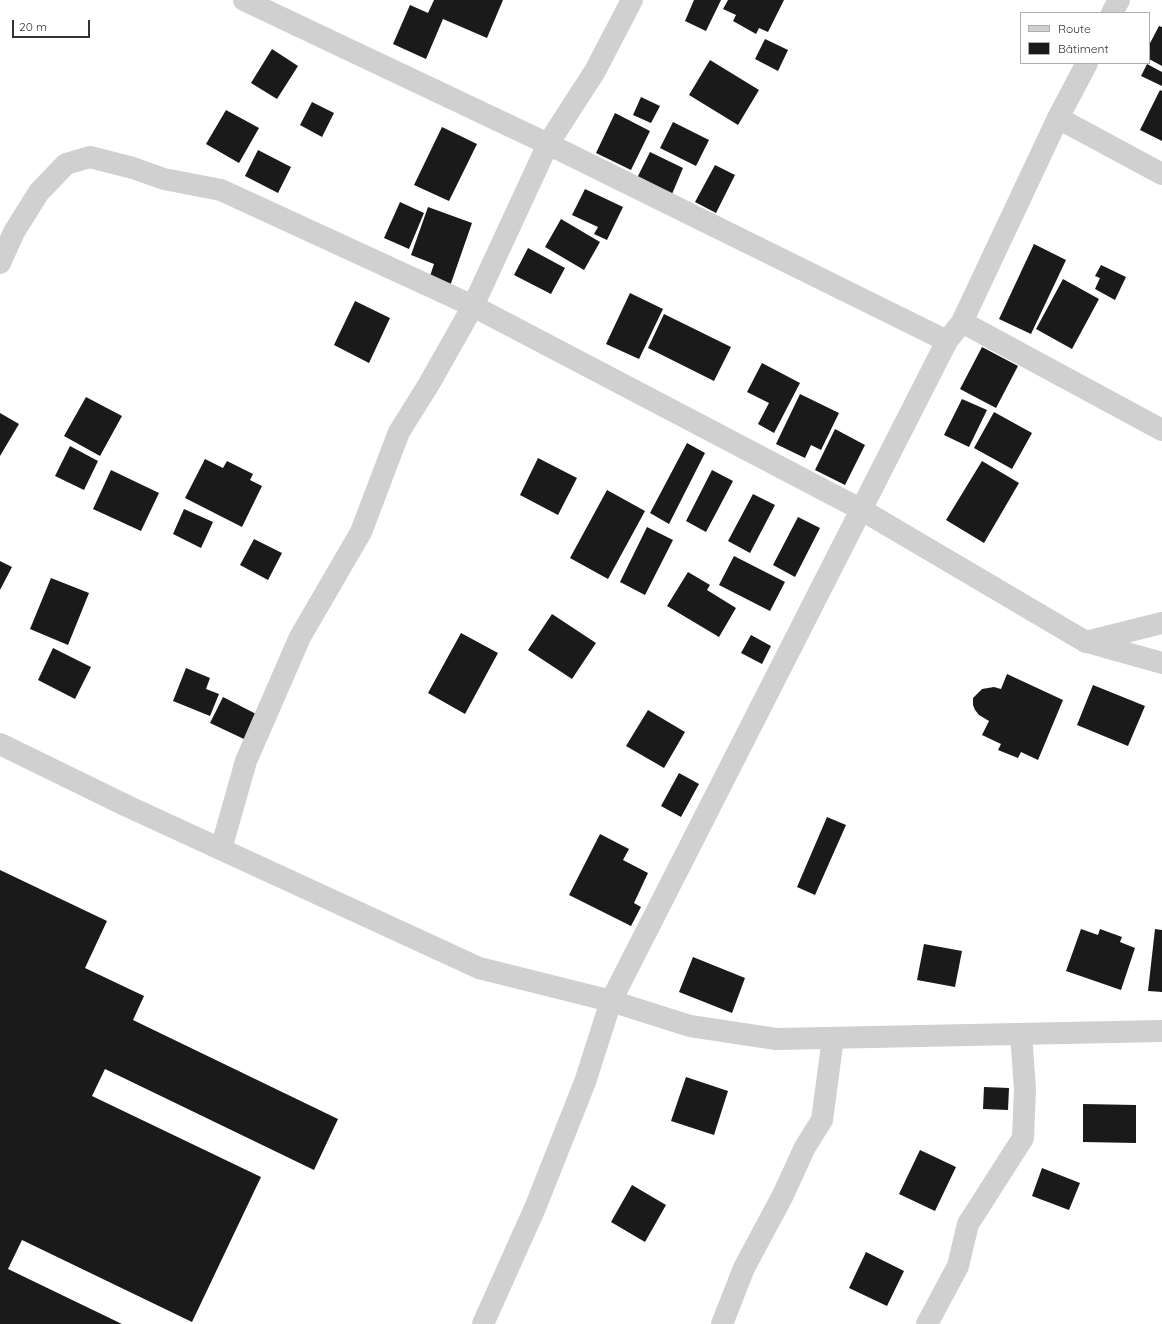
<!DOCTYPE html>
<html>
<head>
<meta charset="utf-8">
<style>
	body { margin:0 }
	#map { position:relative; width:1162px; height:1324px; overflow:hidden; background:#fff; font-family:Quicksand,sans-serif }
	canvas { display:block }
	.legend { position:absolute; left:1020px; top:12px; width:130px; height:52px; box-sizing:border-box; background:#fff; border:1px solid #adadad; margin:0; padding:5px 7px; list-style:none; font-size:12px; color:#333 }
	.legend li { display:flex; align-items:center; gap:8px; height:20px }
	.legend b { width:20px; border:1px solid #adadad }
	.scale { position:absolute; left:12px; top:20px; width:78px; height:18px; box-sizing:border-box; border:2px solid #333; border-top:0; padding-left:5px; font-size:12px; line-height:14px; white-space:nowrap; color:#333; -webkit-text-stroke:3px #fff; paint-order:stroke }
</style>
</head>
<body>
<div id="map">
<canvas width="1162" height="1324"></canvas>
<ul class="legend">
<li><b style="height:5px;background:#d0d0d0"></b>Route</li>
<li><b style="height:11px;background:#1a1a1a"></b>Bâtiment</li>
</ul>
<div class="scale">20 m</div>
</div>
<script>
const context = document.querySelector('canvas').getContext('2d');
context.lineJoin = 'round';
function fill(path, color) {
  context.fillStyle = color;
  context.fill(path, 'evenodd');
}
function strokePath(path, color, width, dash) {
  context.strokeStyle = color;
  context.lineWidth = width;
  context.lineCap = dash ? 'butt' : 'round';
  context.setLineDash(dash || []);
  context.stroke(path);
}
fill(new Path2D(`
	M 434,0 L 503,0 L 487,38 L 443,19 L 426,59 L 393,44 L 410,5 L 428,13 Z
	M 694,0 L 721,0 L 706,31 L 685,21 Z
	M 728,0 L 784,0 L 768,32 L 759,28 L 756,34 L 733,21 L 736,15 L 723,9 Z
	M 1159,26 L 1162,27 L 1162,66 L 1149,59 L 1149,45 Z
	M 765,39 L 788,50 L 778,71 L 755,59 Z
	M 272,49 L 298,66 L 277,99 L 251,83 Z
	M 710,60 L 759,90 L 738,125 L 689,95 Z
	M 1147,64 L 1162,72 L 1162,86 L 1141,76 Z
	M 1160,90 L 1162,91 L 1162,141 L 1140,130 Z
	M 641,97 L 660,106 L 651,123 L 633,115 Z
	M 312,102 L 334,113 L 322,137 L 300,125 Z
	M 226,110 L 259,128 L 239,163 L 206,144 Z
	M 615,113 L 650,131 L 631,170 L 596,153 Z
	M 673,122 L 709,140 L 696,166 L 660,148 Z
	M 442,127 L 477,144 L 449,201 L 414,185 Z
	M 258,150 L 291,167 L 278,193 L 245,176 Z
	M 650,152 L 683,168 L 672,194 L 637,178 Z
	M 715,165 L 735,175 L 716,213 L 695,202 Z
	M 585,189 L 623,207 L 607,240 L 594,234 L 598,227 L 572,215 Z
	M 400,202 L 424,213 L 409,249 L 384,238 Z
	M 428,207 L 472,223 L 449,289 L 428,282 L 434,264 L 411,255 Z
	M 561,219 L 600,242 L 584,270 L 545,247 Z
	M 1034,244 L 1066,260 L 1031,334 L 999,319 Z
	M 528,248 L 565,268 L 551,294 L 514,275 Z
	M 1101,265 L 1126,277 L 1115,300 L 1095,289 L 1100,278 L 1095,276 Z
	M 1063,279 L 1099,299 L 1072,349 L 1036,329 Z
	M 630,293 L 663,309 L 639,359 L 606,344 Z
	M 355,301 L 390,318 L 369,363 L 334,345 Z
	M 664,314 L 731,347 L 714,381 L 648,348 Z
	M 982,347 L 1018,366 L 996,408 L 960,389 Z
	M 762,363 L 800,383 L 774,433 L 758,424 L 769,403 L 747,392 Z
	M 800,394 L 839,413 L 821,450 L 811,445 L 805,458 L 776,444 Z
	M 86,397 L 122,416 L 100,456 L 64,436 Z
	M 962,399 L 987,410 L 969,447 L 944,435 Z
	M 994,412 L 1032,433 L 1012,469 L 974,448 Z
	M 0,413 L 19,424 L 0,456 Z
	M 835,429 L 865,445 L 845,485 L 815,470 Z
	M 687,443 L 705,453 L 669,524 L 650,513 Z
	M 70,446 L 98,461 L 84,490 L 55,476 Z
	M 538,458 L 577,478 L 558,515 L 520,495 Z
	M 205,459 L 223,468 L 227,461 L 253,474 L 250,480 L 262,486 L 242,527 L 185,498 Z
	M 982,461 L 1019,483 L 984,543 L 946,520 Z
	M 111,470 L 159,493 L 141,531 L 93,509 Z
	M 712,470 L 733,481 L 706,532 L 686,521 Z
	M 607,490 L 645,511 L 608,579 L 570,558 Z
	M 753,494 L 775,505 L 750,553 L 728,541 Z
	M 184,509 L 213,522 L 201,548 L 173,534 Z
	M 798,517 L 820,528 L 795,577 L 773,565 Z
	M 647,527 L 673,540 L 645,595 L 620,582 Z
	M 254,539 L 282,553 L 268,580 L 240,565 Z
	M 734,556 L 785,582 L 770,611 L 719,585 Z
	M 0,561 L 12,567 L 0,590 Z
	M 688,572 L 710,585 L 707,590 L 736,608 L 719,637 L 667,606 Z
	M 51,578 L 89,593 L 68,645 L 30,629 Z
	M 552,614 L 596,643 L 572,679 L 528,650 Z
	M 461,633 L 498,653 L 465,714 L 428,693 Z
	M 751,635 L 771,646 L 762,664 L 741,653 Z
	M 53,648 L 91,667 L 75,699 L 38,680 Z
	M 186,668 L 210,678 L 206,689 L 219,694 L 210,716 L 173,701 Z
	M 1007,674 L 1063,700 L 1038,760 L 1021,752 L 1018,758 L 998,750 L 1001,744 L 982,735 L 989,721 L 979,715 L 975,710 L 973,705 L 973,698 L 982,689 L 994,687 L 1001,689 Z
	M 1093,685 L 1145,706 L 1128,746 L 1077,725 Z
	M 223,697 L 258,715 L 246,740 L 210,723 Z
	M 648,710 L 685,732 L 664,768 L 626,746 Z
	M 679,773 L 699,784 L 681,817 L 661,806 Z
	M 827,817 L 846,825 L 815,895 L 797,887 Z
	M 600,834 L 629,849 L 623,860 L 648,873 L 634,903 L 641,907 L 631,926 L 569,895 Z
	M 0,870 L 107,921 L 85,968 L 144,996 L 133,1020 L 338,1119 L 314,1170 L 105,1069 L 92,1096 L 261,1177 L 192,1322 L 22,1240 L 8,1269 L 122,1324 L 0,1324 Z
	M 1081,929 L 1098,935 L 1100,929 L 1122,937 L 1120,942 L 1135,948 L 1121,990 L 1066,971 Z
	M 1155,929 L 1162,930 L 1162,992 L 1148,991 Z
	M 924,944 L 962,951 L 955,987 L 917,980 Z
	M 693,957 L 745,978 L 732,1013 L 679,992 Z
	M 686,1077 L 728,1091 L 714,1135 L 671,1121 Z
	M 984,1087 L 1009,1088 L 1008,1110 L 983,1109 Z
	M 1083,1104 L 1136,1105 L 1136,1143 L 1083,1142 Z
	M 920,1150 L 956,1167 L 935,1211 L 899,1194 Z
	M 1042,1168 L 1080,1183 L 1069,1210 L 1032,1196 Z
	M 632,1185 L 666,1205 L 645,1242 L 611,1222 Z
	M 866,1252 L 904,1271 L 887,1306 L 849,1288 Z`), '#1a1a1a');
strokePath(new Path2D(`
	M 244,0 L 548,144 L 947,341
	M 1112,13 L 1119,0
	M 1058,118 L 1162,174
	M 0,263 L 14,232 L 39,192 L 66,164 L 90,157 L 133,168 L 164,179 L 221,190 L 473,306 L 862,510 L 1086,642 L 1162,623
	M 962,322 L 1162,430
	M 1087,642 L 1162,663
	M 0,744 L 127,806 L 479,968 L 611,1001 L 690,1026 L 776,1039 L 1162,1031
	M 221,849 L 246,761 L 300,637 L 361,532 L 399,432 L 429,384 L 473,306 L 548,144 L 595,71 L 632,0
	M 483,1324 L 535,1208 L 585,1082 L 611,1001 L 947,341 L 962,322 L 1058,118 L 1087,63
	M 722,1324 L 744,1268 L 783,1195 L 805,1147 L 822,1120 L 833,1038
	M 927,1324 L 958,1266 L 968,1224 L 1023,1138 L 1025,1089 L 1021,1034`), '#d0d0d0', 22);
</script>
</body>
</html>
